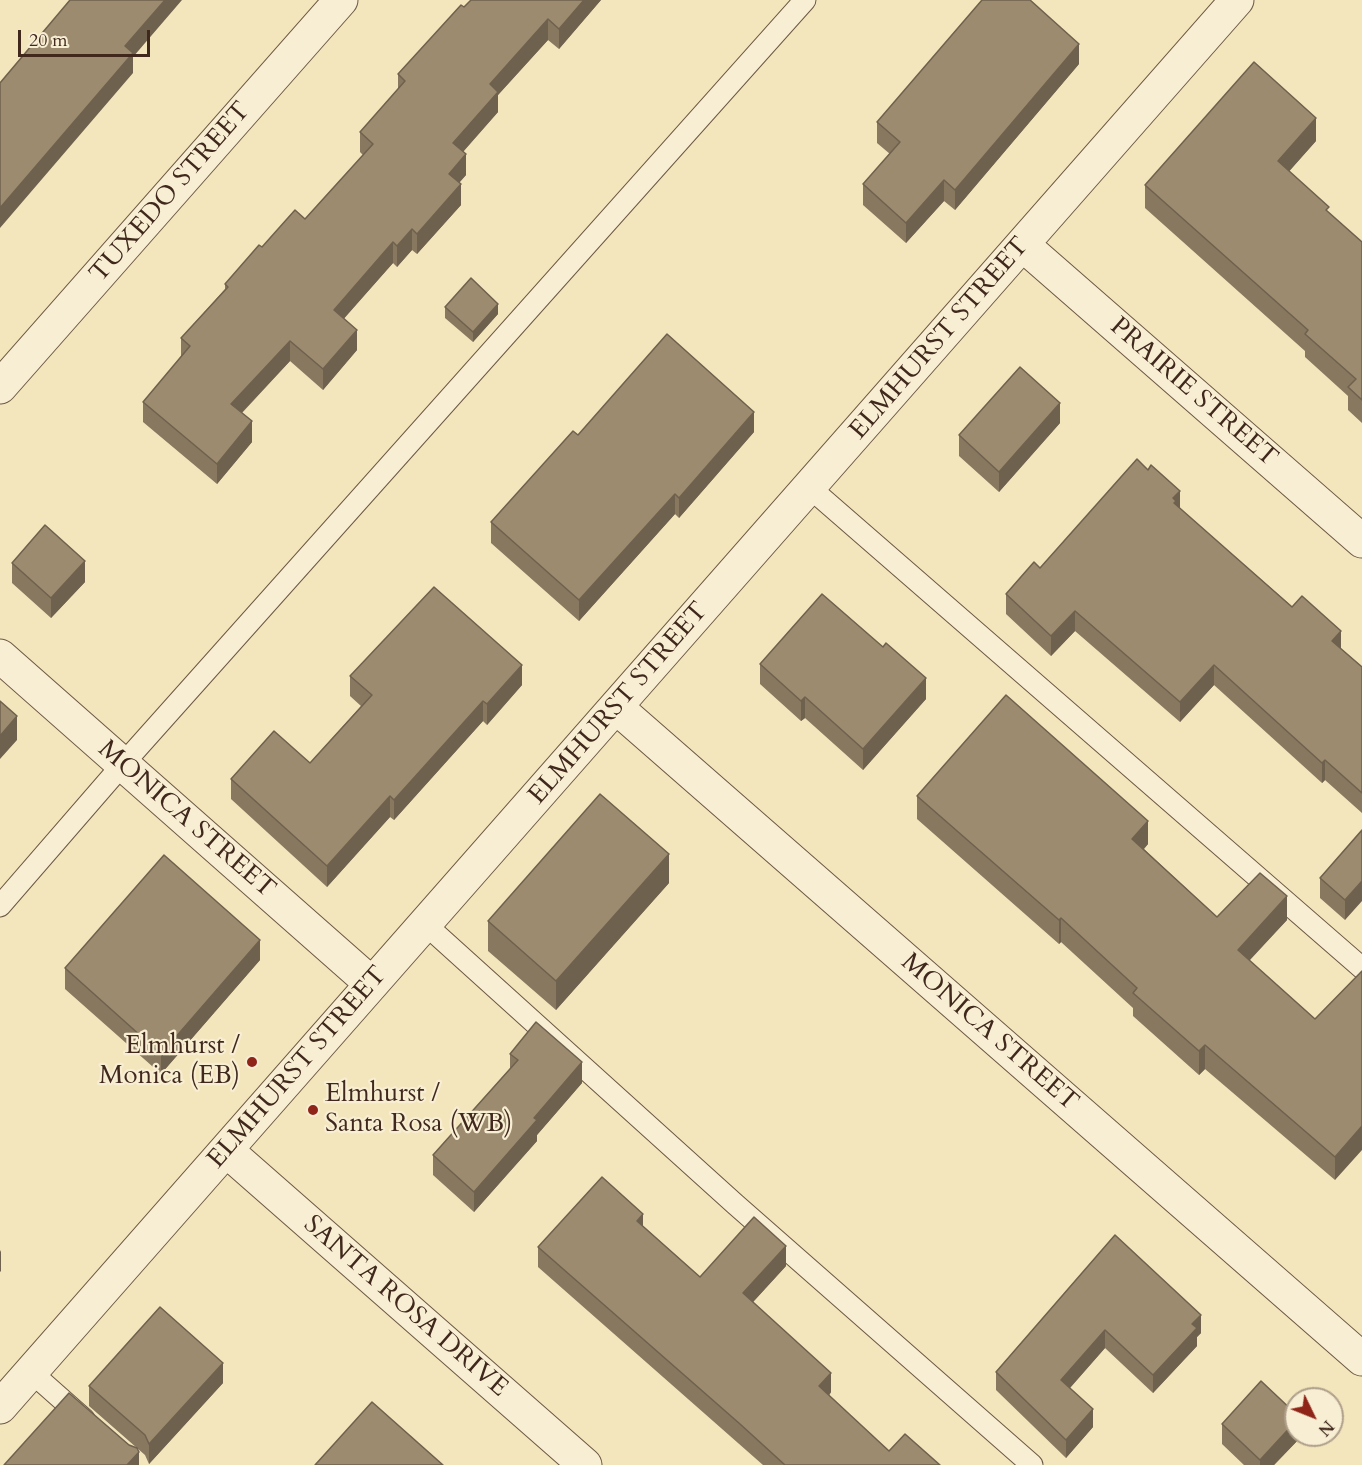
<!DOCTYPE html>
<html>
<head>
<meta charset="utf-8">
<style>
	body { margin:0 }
	#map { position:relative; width:1362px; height:1465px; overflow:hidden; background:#f3e5bc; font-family:Cardo,serif }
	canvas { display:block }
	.north { position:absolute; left:1284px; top:1387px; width:60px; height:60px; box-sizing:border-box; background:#f7eed3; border:2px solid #ae9f8a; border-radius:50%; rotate:133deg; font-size:16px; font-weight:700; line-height:24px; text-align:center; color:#40291c }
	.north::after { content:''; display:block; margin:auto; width:21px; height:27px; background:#8f2418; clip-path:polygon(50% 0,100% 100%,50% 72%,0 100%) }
	.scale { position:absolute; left:18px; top:30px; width:132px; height:27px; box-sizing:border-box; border:3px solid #40291c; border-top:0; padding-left:8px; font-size:18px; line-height:21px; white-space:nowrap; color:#40291c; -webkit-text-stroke:4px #f7eed3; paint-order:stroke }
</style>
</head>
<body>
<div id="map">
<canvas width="1362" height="1465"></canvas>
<div class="north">N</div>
<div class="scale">20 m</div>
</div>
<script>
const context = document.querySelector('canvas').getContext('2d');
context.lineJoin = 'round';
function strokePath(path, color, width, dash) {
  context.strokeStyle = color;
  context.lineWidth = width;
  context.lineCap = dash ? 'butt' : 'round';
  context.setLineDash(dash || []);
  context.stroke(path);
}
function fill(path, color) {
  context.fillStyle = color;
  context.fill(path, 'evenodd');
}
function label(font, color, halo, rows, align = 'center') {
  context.font = font + ' Cardo,serif';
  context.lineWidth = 4.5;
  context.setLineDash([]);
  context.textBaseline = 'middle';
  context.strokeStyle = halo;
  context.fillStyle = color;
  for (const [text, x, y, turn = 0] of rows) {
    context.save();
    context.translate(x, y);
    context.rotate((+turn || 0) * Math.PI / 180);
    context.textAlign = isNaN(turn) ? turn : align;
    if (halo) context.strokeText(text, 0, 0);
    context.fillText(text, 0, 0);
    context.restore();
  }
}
const lane = new Path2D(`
	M 809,487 L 1362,968
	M 0,906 L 123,764 L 805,0
	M 425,924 L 735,1204 L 1032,1465
	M 31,1372 L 84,1419`);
const street = new Path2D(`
	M 1023,245 L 1362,541
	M 0,387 L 341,0
	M 0,656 L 372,984
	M 616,707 L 1362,1359
	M 226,1150 L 585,1465
	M 0,1407 L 1237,0`);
strokePath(lane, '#6d5844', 23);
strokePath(street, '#6d5844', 35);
strokePath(lane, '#f7eed3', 21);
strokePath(street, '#f7eed3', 33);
fill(new Path2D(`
	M 601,0 L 559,49 L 548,40 L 498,95 L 498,112 L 463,152 L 466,175 L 459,183 L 461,205 L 417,254 L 412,250 L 397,267 L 393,263 L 344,318 L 357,350 L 323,390 L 290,361 L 242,413 L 252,442 L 217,484 L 143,422 L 143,402 L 181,357 L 181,338 L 225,289 L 225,284 L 262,247 L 305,219 L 363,155 L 360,152 L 360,132 L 398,89 L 398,74 L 464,7 Z
	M 1079,64 L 955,210 L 944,201 L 906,243 L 863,205 L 863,184 L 890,154 L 877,143 L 877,122 Z
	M 1316,141 L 1289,171 L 1329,213 L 1362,242 L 1362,423 L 1348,410 L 1348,396 L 1305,357 L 1305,351 L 1145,208 L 1145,185 Z
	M 445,307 L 498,314 L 473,342 L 445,318 Z
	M 1060,423 L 999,492 L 959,456 L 959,435 Z
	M 754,432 L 679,518 L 675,514 L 579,621 L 491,543 L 491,522 L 578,435 Z
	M 1180,509 L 1362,667 L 1362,813 L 1325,780 L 1322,783 L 1214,685 L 1180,722 L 1075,631 L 1051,656 L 1006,614 L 1006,594 Z
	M 12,563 L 85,582 L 51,618 L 12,583 Z
	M 760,664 L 926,699 L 863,770 L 805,718 L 801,721 L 760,684 Z
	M 350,676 L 522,685 L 487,725 L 483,721 L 394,820 L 390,817 L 327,887 L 231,799 L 231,779 L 310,763 L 361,706 L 350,696 Z
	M 917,796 L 1148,844 L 1144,849 L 1217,917 L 1287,920 L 1249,960 L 1315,1019 L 1362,971 L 1335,1180 L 1205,1069 L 1199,1075 L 1133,1016 L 1133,1008 L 1061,942 L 1059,944 L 917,819 Z
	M 1362,830 L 1345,920 L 1320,898 L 1320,878 Z
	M 669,883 L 556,1010 L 488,951 L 488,921 Z
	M 260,960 L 161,1074 L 65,989 L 65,968 Z
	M 510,1054 L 582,1083 L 537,1135 L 537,1141 L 474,1212 L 433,1175 L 433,1155 L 510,1069 Z
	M 643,1226 L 700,1277 L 786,1266 L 753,1302 L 831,1392 L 829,1396 L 889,1451 L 940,1465 L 763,1465 L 538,1267 L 538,1247 Z
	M 1115,1235 L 1201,1333 L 1197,1337 L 1197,1346 L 1153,1393 L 1105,1348 L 1070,1388 L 1093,1427 L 1066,1458 L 996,1390 L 996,1372 Z
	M 223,1383 L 149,1464 L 145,1455 L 137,1448 L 139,1465 L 137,1448 L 89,1406 L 89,1386 Z
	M 1222,1424 L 1300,1435 L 1300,1438 L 1274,1465 L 1244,1465 L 1222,1444 Z`), '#87785f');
fill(new Path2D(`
	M 165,0 L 182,0 L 133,57 L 133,73 L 0,228 L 0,208 L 125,46 Z
	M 584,0 L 601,0 L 559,49 L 559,29 Z
	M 548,19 L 548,40 L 498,95 L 498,112 L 453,163 L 453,143 L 490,84 Z
	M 1079,44 L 1079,64 L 955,210 L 955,190 Z
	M 1316,118 L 1316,141 L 1278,184 L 1278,161 Z
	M 466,154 L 466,175 L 449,194 L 449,174 Z
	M 944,180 L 944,201 L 906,243 L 906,223 Z
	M 461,184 L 461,205 L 417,254 L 417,234 Z
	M 412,229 L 412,250 L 397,267 L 397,246 Z
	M 393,242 L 393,263 L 334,330 L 334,310 Z
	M 498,304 L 498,314 L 473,342 L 473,332 Z
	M 357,330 L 357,350 L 323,390 L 323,369 Z
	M 290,341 L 290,361 L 231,424 L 231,404 Z
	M 1060,403 L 1060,423 L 999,492 L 999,472 Z
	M 754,412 L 754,432 L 679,518 L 679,498 Z
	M 252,421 L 252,442 L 217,484 L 217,464 Z
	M 1180,491 L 1180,511 L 1176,521 L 1173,498 Z
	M 675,494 L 675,514 L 579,621 L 579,600 Z
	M 85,561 L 85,582 L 51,618 L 51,598 Z
	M 1075,611 L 1075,631 L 1051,656 L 1051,636 Z
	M 1341,631 L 1341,651 L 1332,641 Z
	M 522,665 L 522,685 L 487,725 L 487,704 Z
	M 1214,665 L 1214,685 L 1180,722 L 1180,702 Z
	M 926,678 L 926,699 L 863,770 L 863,749 Z
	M 805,697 L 805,718 L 801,721 L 801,701 Z
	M 483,701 L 483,721 L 394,820 L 394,800 Z
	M 17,716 L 17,740 L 0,759 L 0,736 Z
	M 1325,760 L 1325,780 L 1322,783 L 1322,763 Z
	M 390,796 L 390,817 L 327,887 L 327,866 Z
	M 1148,821 L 1148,844 L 1132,862 L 1132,839 Z
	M 669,854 L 669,883 L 556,1010 L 556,981 Z
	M 1362,881 L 1362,901 L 1345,920 L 1345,900 Z
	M 1287,896 L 1287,920 L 1238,973 L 1238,950 Z
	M 1061,918 L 1061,942 L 1059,944 L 1059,920 Z
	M 260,940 L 260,960 L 161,1074 L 161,1054 Z
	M 1205,1045 L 1205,1069 L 1199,1075 L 1199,1051 Z
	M 582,1062 L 582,1083 L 537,1135 L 537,1141 L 474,1212 L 474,1192 L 534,1118 Z
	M 1362,1126 L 1362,1150 L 1335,1180 L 1335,1157 Z
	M 643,1214 L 643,1234 L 637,1221 Z
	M 786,1246 L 786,1266 L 743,1313 L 743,1293 Z
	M 1,1250 L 1,1271 L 0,1272 L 0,1252 Z
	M 1201,1315 L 1201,1333 L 1197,1337 L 1197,1346 L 1153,1393 L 1153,1375 L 1192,1324 Z
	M 1105,1330 L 1105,1348 L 1061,1398 L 1061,1380 Z
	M 223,1363 L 223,1383 L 149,1464 L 149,1444 Z
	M 831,1373 L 831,1392 L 819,1406 L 819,1386 Z
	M 1093,1409 L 1093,1427 L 1066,1458 L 1066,1440 Z
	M 1296,1421 L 1296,1435 L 1300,1435 L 1300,1438 L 1274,1465 L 1260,1465 L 1260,1460 Z
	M 139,1452 L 139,1465 L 127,1465 Z`), '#6e614e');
const building = new Path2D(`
	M 70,0 L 165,0 L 125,46 L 133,53 L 0,208 L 0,83 Z
	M 471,0 L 584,0 L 559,29 L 548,19 L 490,84 L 498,92 L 453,143 L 466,154 L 449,174 L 461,184 L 417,234 L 412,229 L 397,246 L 393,242 L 334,310 L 357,330 L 323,369 L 290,341 L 231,404 L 252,421 L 217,464 L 143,402 L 190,346 L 181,338 L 228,287 L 225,284 L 259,245 L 262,247 L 295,210 L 305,219 L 373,144 L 360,132 L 405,81 L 398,74 L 461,5 L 464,7 Z
	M 982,0 L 1030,0 L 1079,44 L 955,190 L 944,180 L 906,223 L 863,184 L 900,142 L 877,122 Z
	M 1254,62 L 1316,118 L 1278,161 L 1329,207 L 1326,210 L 1362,242 L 1362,400 L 1348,387 L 1356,379 L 1305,334 L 1308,330 L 1145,185 Z
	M 471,278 L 498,304 L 473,332 L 445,307 Z
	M 667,334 L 754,412 L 679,498 L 675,494 L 579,600 L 491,522 L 573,431 L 578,435 Z
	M 1020,367 L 1060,403 L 999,472 L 959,435 Z
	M 1137,459 L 1148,470 L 1151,465 L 1180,491 L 1173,498 L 1176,501 L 1174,503 L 1292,607 L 1302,596 L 1341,631 L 1332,641 L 1362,667 L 1362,793 L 1325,760 L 1322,763 L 1214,665 L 1180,702 L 1075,611 L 1051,636 L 1006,594 L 1034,562 L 1040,568 Z
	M 45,525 L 85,561 L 51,598 L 12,563 Z
	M 434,587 L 522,665 L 487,704 L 483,701 L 394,800 L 390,796 L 327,866 L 231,779 L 274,731 L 310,763 L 372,695 L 350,676 Z
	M 822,594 L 883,647 L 886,643 L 926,678 L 863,749 L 805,697 L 801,701 L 760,664 Z
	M 1006,695 L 1148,821 L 1132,839 L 1217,917 L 1260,873 L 1287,896 L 1238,950 L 1315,1019 L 1362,971 L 1362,1126 L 1335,1157 L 1205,1045 L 1199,1051 L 1133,993 L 1137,988 L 1061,918 L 1059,920 L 917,796 Z
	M 0,701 L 17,716 L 0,736 Z
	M 600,794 L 669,854 L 556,981 L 488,921 Z
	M 1362,830 L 1362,881 L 1345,900 L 1320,878 Z
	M 164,855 L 260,940 L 161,1054 L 65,968 Z
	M 536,1022 L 582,1062 L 534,1118 L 537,1120 L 474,1192 L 433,1155 L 518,1060 L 510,1054 Z
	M 602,1177 L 643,1214 L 637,1221 L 700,1277 L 754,1217 L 786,1246 L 743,1293 L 831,1373 L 819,1386 L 889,1451 L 905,1434 L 940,1465 L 785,1465 L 740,1424 L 538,1247 Z
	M 1115,1235 L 1201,1315 L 1192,1324 L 1197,1328 L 1153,1375 L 1105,1330 L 1061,1380 L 1093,1409 L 1066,1440 L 996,1372 Z
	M 160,1307 L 223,1363 L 149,1444 L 145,1435 L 89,1386 Z
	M 1261,1381 L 1296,1414 L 1296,1421 L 1260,1460 L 1222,1424 Z
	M 69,1393 L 129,1445 L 137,1448 L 139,1452 L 127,1465 L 4,1465 Z
	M 372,1402 L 443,1465 L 315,1465 Z`);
fill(building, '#9d8b6f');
strokePath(building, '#6e614e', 1.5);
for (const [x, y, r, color] of [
	[252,1062,6,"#8f2418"],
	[313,1110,6,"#8f2418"]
]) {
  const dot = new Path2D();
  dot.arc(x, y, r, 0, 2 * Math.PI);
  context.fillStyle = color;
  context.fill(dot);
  strokePath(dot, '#f7eed3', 2);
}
label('26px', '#40291c', '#f7eed3', [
	["TUXEDO STREET",171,193,-49],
	["ELMHURST STREET",940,339,-49],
	["PRAIRIE STREET",1193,393,41],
	["ELMHURST STREET",619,704,-49],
	["MONICA STREET",186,820,41],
	["MONICA STREET",989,1033,41],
	["ELMHURST STREET",298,1068,-49],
	["SANTA ROSA DRIVE",405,1307,41]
]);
label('26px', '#40291c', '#f7eed3', [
	["Elmhurst /",240,1047],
	["Monica (EB)",240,1077],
	["Elmhurst /",325,1095,"left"],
	["Santa Rosa (WB)",325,1125,"left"]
], 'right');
</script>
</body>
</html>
